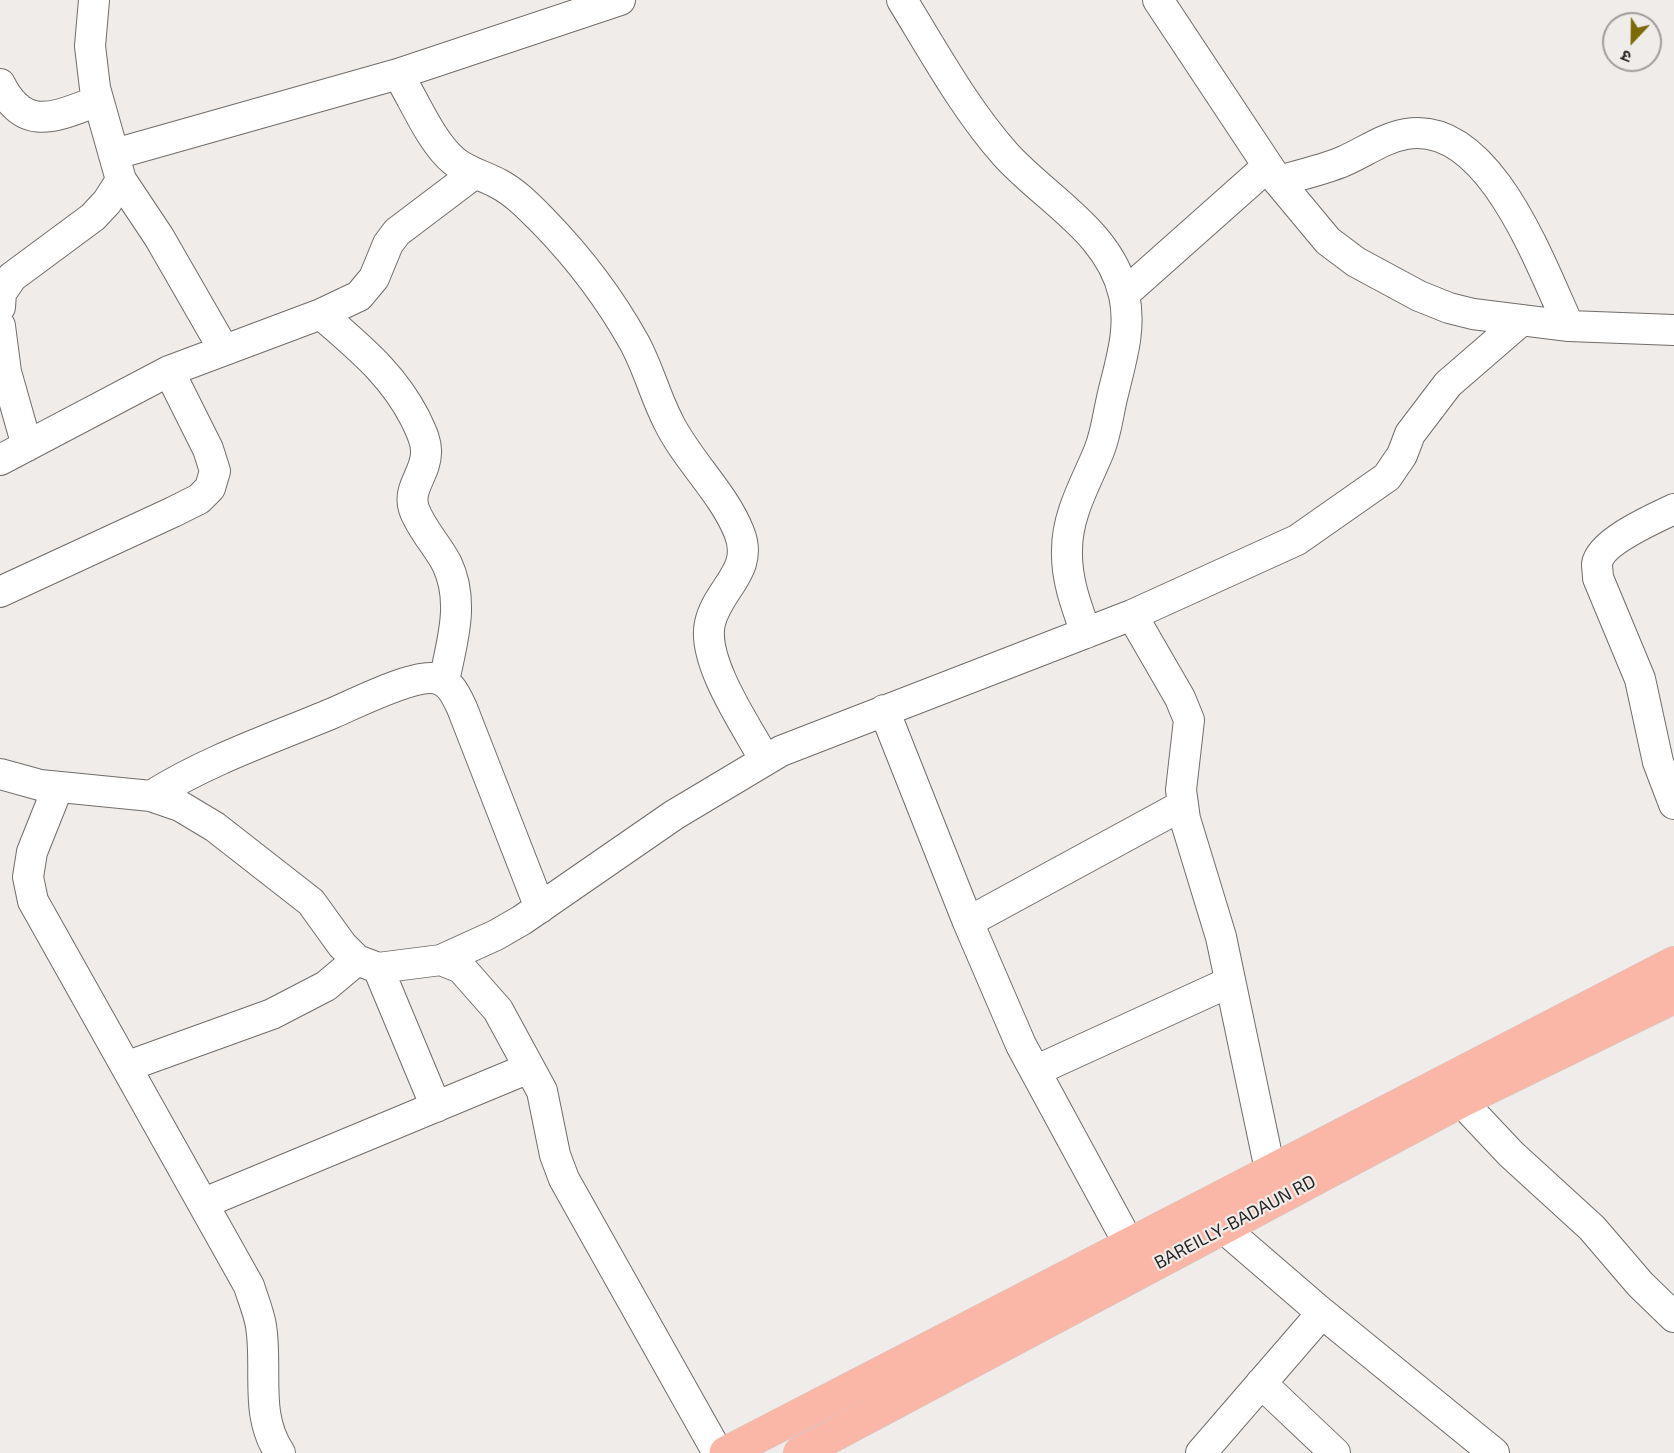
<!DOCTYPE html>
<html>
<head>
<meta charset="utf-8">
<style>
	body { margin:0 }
	#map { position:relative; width:1674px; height:1453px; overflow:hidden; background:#f0ece9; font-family:"Exo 2","Noto Sans Devanagari",sans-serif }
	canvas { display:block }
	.north { position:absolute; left:1602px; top:12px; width:60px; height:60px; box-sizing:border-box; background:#f0ece9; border:2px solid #a09d9b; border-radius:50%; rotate:202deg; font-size:16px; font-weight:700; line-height:24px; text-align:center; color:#282625 }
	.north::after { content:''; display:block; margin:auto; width:21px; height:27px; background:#7c6b05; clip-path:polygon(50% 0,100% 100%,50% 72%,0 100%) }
</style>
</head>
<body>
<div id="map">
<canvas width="1674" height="1453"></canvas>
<div class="north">उ</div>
</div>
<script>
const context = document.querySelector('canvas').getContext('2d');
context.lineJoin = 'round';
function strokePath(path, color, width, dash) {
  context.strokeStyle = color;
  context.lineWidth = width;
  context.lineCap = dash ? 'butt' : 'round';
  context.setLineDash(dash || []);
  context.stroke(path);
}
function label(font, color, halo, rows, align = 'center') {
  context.font = font + ' "Exo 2",sans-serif';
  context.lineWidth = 4.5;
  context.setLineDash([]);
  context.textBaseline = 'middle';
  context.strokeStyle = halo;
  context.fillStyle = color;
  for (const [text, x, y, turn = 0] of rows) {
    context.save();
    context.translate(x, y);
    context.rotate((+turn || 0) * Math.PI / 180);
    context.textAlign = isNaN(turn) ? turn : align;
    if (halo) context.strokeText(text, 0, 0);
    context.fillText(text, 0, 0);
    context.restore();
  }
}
const minor = new Path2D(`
	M 902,0 C 934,52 965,109 1006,155 C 1047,200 1110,232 1124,295 C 1132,330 1120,363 1112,398 C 1108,415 1106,434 1099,451 C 1086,483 1067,514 1067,550 C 1066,579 1076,605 1086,633
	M 1158,0 L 1278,181 L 1328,241 L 1356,262 L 1419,296 L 1449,308 L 1473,314 L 1569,326 L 1674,330
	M 398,74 C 414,100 431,142 454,161 C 467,172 485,176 499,184 C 516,193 530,208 544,222 C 578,257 610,299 634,342 C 648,367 655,396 668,421 C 686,459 723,492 739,532 C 755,571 718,588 710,623 C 701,661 747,727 765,760
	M 0,84 C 25,134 56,116 98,101
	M 115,154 L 398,74 L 620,0
	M 121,180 L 159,237 L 224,350
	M 1278,181 C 1300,175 1323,170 1344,161 C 1365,152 1383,138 1406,134 C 1490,119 1541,267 1569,326
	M 1124,294 L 1268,166
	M 0,307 L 1,293 L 12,277 L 93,217 L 107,202 L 121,180 L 95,88 L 90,46 L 94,0
	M 321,314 C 359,348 391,372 415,418 C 420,429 427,441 426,453 C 426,473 407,489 414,509 C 421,529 438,546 447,564 C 465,602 452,642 444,681
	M 0,326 L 6,372 L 27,446
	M 0,460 L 169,371 L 321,314 L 359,296 L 374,278 L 388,244 L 397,232 L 475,173
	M 1674,509 C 1655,518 1600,542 1597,564 C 1597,568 1598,574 1598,578 L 1640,679 L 1658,762 L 1674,804
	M 0,592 L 173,512 L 199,499 L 210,488 L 215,471 L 208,449 L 169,371
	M 1132,615 L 1180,698 L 1189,720 L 1181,790 L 1185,819 L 1221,937 L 1270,1170
	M 884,710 L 968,922 L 1021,1045 L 1129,1244
	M 0,774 L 40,785 L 151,796 L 180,806 L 215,827 L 311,902 L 342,945 L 357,960 L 378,968 L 441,960 L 461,968 L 498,1010 L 542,1091 L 555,1155 L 564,1179 L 718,1453
	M 58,787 L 32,852 L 28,877 L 33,901 L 249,1286 C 253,1299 259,1313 261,1326 C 268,1369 254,1415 280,1453
	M 151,796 C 208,760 271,739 333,713 C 356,703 408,677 431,678 C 449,679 455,693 462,708 L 540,908
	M 968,922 L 1183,805
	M 441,960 L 496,935 L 522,920 L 674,815 L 781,751 L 1132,615 L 1297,540 L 1387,477 L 1402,455 L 1410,434 L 1448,384 L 1522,320
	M 378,968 L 436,1107
	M 128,1066 L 272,1014 L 326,986 L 357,960
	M 1035,1071 L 1230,982
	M 1461,1101 L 1511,1154 L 1592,1228 L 1640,1284 L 1674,1317
	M 204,1203 L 529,1068
	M 1206,1213 L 1322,1313 L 1494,1453
	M 1261,1383 L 1335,1453
	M 1201,1453 L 1322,1313`);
const primary = new Path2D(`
	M 726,1453 L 1674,963
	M 800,1453 L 1461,1101 L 1674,997`);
strokePath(minor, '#706d6a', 32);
strokePath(primary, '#cbcbcb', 34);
strokePath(minor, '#fff', 30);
strokePath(primary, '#fab7a7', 33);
label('18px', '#282625', '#f0ece9', [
	["BAREILLY-BADAUN RD",1235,1222,-28]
]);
</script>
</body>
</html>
